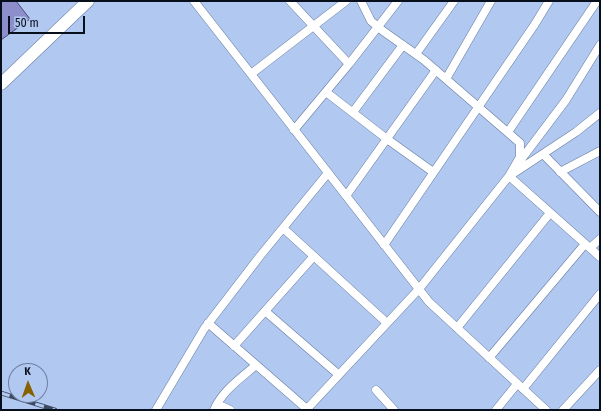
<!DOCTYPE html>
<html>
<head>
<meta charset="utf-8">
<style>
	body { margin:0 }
	#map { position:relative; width:601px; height:411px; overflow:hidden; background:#b1c8f1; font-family:"Fira Sans Condensed",sans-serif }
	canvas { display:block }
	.frame { position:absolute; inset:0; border:2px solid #070e1c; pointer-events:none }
	.north { position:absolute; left:8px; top:363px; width:40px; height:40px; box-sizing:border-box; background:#b1c8f1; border:1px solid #6d7e9c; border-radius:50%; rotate:358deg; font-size:11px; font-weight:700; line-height:16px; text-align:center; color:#070e1c }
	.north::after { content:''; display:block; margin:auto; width:14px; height:18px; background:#896200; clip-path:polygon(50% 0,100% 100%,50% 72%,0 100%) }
	.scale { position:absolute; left:8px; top:16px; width:77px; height:18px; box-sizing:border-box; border:2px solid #070e1c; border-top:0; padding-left:5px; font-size:12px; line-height:14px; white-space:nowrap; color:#070e1c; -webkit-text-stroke:3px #b1c8f1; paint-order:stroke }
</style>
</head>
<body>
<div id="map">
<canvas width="601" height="411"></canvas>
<div class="frame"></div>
<div class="north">K</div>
<div class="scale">50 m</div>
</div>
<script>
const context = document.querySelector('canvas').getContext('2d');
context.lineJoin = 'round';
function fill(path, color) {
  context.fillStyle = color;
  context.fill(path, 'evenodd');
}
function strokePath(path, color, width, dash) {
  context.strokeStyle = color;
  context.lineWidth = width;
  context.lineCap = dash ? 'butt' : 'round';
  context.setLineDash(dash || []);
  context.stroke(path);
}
const building = new Path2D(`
	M 1,1 L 16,1 L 30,19 L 1,40 Z`);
fill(building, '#8c8fcc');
strokePath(building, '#494b71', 1);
const street = new Path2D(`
	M 194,1 L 429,302 L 546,410
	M 290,1 L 349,64
	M 416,54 L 454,1
	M 251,74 L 346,1
	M 446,79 L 491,1
	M 326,92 L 387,139 L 433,172
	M 353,112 L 403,45
	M 294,130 L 349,64 L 398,1
	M 508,132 L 597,1
	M 543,154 L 600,212
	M 520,161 L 566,100 L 600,45
	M 560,172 L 600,151
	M 511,175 L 576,132 L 600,113
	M 509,176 L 600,257
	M 346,196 L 436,70
	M 283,228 L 387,323
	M 384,245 L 535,24 L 549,1
	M 590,248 L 600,239
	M 265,311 L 339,375
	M 208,323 L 308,410
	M 457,328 L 550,213
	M 234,346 L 314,256
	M 489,358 L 585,244
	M 523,389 L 600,294
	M 376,390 L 394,410
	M 217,404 L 230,410
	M 307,409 L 419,289 L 509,176 L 520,157 L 520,143 L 424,60 L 383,31 L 371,21 L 361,1
	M 156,410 L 204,329 L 260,256 L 328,173
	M 214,410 C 222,391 241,378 256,365
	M 496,410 L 517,384
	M 563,410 L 600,370`);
const secondary = new Path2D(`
	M 1,84 L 88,1`);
strokePath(street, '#657a9f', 9);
strokePath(secondary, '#657a9f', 13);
strokePath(street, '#fff', 8);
strokePath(secondary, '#fff', 12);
const rail = new Path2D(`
	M 1,393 L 55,410`);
strokePath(rail, '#3d4960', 4.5);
strokePath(rail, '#b1c8f1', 3, [9]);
</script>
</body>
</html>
